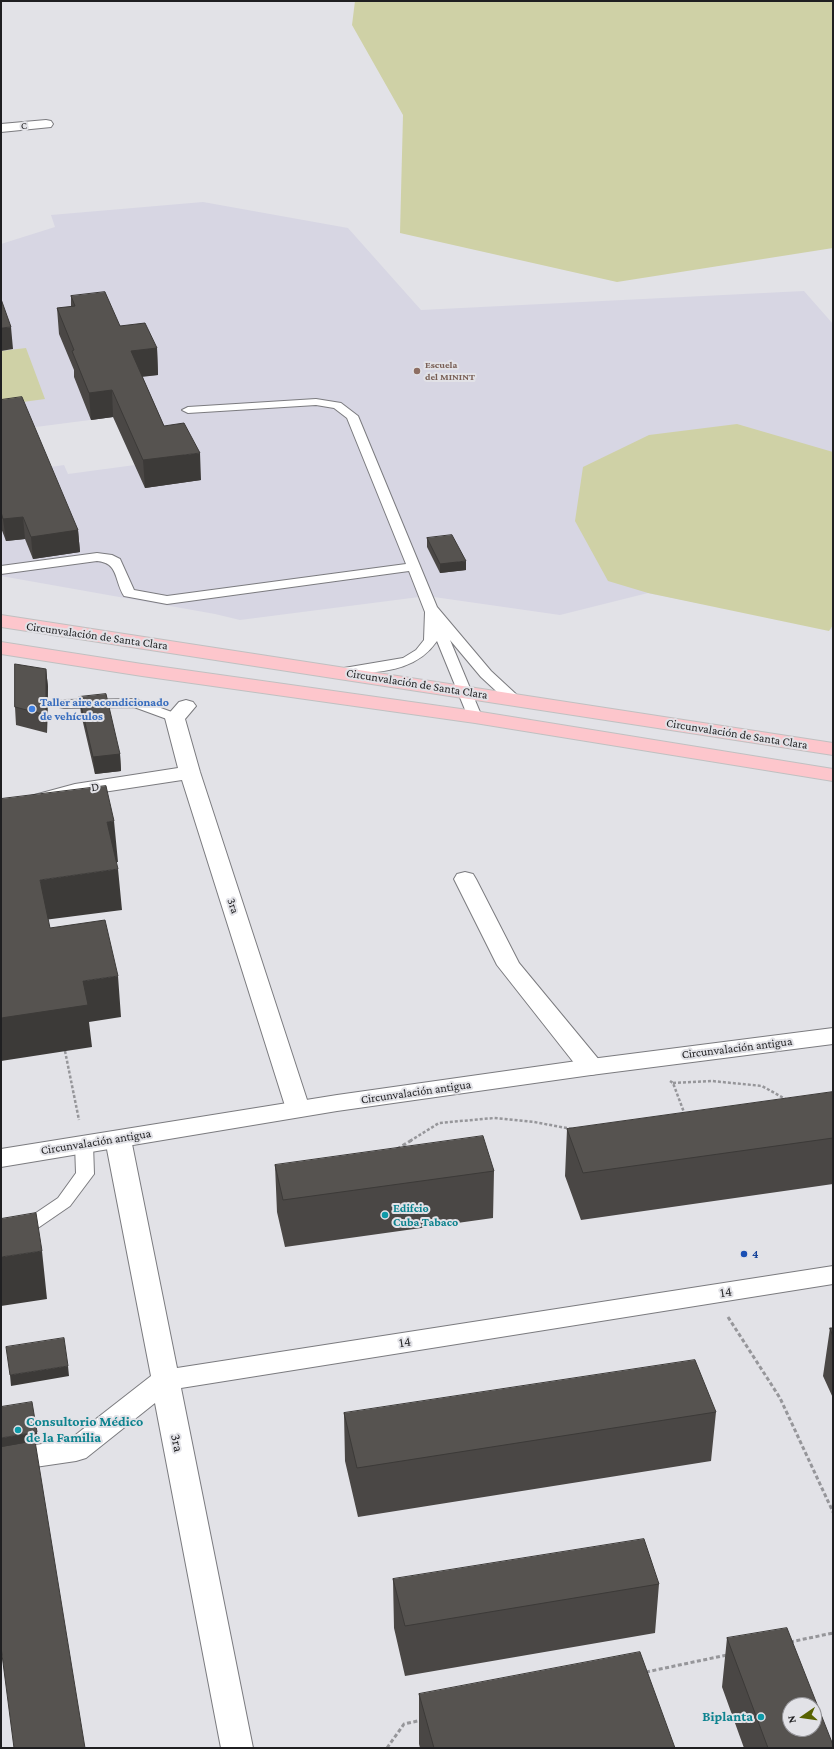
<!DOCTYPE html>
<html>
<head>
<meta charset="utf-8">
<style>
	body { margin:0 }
	#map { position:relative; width:834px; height:1749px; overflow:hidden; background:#e2e2e7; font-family:"Crimson Pro",serif }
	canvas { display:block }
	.frame { position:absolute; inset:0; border:2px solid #1f1f21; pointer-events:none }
	.north { position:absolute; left:782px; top:1697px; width:40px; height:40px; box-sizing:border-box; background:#e2e2e7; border:1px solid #949498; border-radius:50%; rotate:257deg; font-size:11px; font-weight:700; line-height:16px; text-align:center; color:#1f1f21 }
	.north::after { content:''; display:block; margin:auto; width:14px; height:18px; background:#586201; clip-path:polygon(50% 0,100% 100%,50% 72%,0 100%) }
</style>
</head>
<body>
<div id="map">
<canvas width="834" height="1749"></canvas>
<div class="frame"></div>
<div class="north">N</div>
</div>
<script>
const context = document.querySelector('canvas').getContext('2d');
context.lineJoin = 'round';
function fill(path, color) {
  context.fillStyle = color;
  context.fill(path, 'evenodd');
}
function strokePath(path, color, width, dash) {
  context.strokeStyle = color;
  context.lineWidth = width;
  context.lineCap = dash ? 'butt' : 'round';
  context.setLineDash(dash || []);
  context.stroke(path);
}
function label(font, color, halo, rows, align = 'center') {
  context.font = font + ' "Crimson Pro",serif';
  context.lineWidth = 4;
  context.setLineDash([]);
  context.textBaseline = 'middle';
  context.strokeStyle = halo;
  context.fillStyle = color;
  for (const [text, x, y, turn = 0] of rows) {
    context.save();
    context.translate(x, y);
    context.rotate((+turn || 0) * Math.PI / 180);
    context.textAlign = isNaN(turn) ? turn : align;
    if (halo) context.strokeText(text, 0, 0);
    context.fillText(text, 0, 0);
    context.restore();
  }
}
fill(new Path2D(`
	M 203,202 L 348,228 L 421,310 L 804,291 L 833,324 L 833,630 L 648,593 L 560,615 L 427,596 L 240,620 L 215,614 L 1,576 L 1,244 L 55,227 L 51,215 ZM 113,417 L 135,465 L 68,474 L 64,465 L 44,468 L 28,428 Z`), '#d7d6e3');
fill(new Path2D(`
	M 355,1 L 833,1 L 833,248 L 617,282 L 400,233 L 403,115 L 352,25 Z
	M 26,348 L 45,399 L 1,405 L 1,351 Z
	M 737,424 L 833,452 L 833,625 L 829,631 L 648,593 L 608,581 L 575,521 L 583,467 L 649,435 Z`), '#cfd1a6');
const lane = new Path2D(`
	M 316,399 L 341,403 L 358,416 L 437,607 L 491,671 L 518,696 L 520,699 L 518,702 L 508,702 L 481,677 L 450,640 L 482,717 L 480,720 L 470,720 L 468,717 L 437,641 C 415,673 379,671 343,676 L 338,675 L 336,672 L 338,669 L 403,658 L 416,650 L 424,640 L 425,612 L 409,571 L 167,604 L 124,596 C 114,580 119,563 97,561 L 1,574 L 1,566 L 97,553 L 112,555 L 120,559 L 134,590 L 167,596 L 406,564 L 347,418 L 334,408 L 316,405 L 188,413 L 182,410 L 188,407 Z
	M 136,699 L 180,715 L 182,718 L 180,721 L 175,722 L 134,707 L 64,708 L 59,707 L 57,704 L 59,701 L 64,700 Z
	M 84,1138 L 90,1140 L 93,1144 L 94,1174 L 70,1206 L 35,1230 L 1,1237 L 1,1225 L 24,1221 L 58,1198 L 76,1173 L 75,1144 L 78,1140 Z`);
const street = new Path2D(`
	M 46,120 L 51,121 L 53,124 L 51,127 L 1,132 L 1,124 Z
	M 186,700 L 193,702 L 196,706 L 185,719 L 200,772 L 310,1109 L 307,1115 L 298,1117 L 289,1115 L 286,1109 L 182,780 L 77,796 L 1,817 L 1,804 L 75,784 L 178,768 L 165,718 L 179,702 Z
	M 465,872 L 473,874 L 476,879 L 519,963 L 600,1061 L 603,1067 L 600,1073 L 591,1075 L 582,1073 L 497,965 L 454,879 L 457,874 Z
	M 118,1131 L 127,1133 L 131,1139 L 177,1368 L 833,1266 L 833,1284 L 181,1388 L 253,1748 L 221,1748 L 155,1403 L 86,1458 L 76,1461 L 1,1472 L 1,1450 L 69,1440 L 151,1376 L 105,1139 L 109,1133 Z`);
const secondary = new Path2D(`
	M 833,1028 L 833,1044 L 591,1075 L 337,1111 L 1,1167 L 1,1149 L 337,1095 L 591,1059 Z`);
const highway = new Path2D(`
	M 1,615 L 833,743 L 833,755 L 1,627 Z
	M 1,642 L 142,664 L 475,711 L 833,769 L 833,781 L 475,723 L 142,676 L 1,654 Z`);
strokePath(lane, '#7b7b7f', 2);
strokePath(street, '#7b7b7f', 2);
strokePath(secondary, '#7b7b7f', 2);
strokePath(highway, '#c0c0c1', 2);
strokePath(new Path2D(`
	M 65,1051 L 79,1120
	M 670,1081 L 673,1083 L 685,1115
	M 673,1083 L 712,1081 L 762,1086 L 789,1101
	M 410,1141 L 439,1123 L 494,1118 L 534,1122 L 572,1129`), '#96969a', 2.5, [3, 2]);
strokePath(new Path2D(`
	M 397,1149 L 412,1140
	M 728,1317 L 780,1398 L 833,1512
	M 790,1642 L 833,1633
	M 646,1672 L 727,1655
	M 387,1748 L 404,1724 L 422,1720`), '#96969a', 3, [4, 2.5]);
fill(lane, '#fff');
fill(street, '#fff');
fill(secondary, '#fff');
fill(highway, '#fdc6cc');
fill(new Path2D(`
	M 71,296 L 157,348 L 158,375 L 142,376 L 164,426 L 201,480 L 145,488 L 113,417 L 91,420 L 74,377 L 74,370 L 59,334 L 57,308 L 71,307 Z
	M 1,400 L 78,530 L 80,552 L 33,559 L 25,539 L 6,541 L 1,528 Z
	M 427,538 L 466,570 L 440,573 L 427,547 Z
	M 46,669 L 48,687 L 47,733 L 16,725 L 15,707 Z
	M 79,697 L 120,754 L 121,771 L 95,774 L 81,714 Z
	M 833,1092 L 833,1184 L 581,1220 L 565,1176 L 567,1129 Z
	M 275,1165 L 494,1171 L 493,1218 L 285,1247 L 277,1212 Z
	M 830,1328 L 833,1328 L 833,1398 L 823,1376 Z
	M 716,1412 L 711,1461 L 358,1517 L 345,1461 L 344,1413 Z
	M 393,1579 L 659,1584 L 655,1633 L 405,1676 L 394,1628 Z
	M 727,1638 L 833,1748 L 744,1748 L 722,1687 Z
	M 419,1694 L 675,1748 L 420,1748 L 419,1744 Z`), '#4a4745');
fill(new Path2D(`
	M 11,327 L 13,349 L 1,351 L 1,328 Z
	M 157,348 L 158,375 L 133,378 L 131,351 Z
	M 112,390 L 113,417 L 91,420 L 89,393 Z
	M 200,453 L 201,480 L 145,488 L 143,460 Z
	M 23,517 L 25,539 L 6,541 L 3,519 Z
	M 78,530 L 80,552 L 33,559 L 31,537 Z
	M 466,561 L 466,570 L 440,573 L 440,564 Z
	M 46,669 L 48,687 L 47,733 L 46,715 Z
	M 120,754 L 121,771 L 95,774 L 93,757 Z
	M 114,821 L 118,862 L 110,863 L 107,822 Z
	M 118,869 L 122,910 L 44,920 L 40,880 Z
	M 118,976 L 121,1017 L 89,1022 L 92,1047 L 1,1061 L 1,1018 L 83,981 Z
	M 42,1251 L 47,1299 L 1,1306 L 1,1257 Z
	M 68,1366 L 69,1376 L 11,1386 L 10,1375 Z
	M 37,1432 L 38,1443 L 1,1449 L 1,1438 Z`), '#3c3a38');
const building = new Path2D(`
	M 105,292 L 120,326 L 145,323 L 157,348 L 131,351 L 164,426 L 184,423 L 200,453 L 143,460 L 112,390 L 89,393 L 72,351 L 74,350 L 57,308 L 75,306 L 71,296 Z
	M 1,299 L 11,327 L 1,328 Z
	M 22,397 L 78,530 L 31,537 L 23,517 L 3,519 L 1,512 L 1,400 Z
	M 452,535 L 466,561 L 440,564 L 427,538 Z
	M 15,664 L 46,669 L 46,715 L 15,707 Z
	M 106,694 L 120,754 L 93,757 L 79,697 Z
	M 106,786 L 114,821 L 107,822 L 118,869 L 40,880 L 50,928 L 105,920 L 118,976 L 83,981 L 88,1005 L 1,1018 L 1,799 Z
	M 833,1092 L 833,1138 L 583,1173 L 567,1129 Z
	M 483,1136 L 494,1171 L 283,1200 L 275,1165 Z
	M 36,1213 L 42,1251 L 1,1257 L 1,1219 Z
	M 830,1328 L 833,1328 L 833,1336 Z
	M 64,1338 L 68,1366 L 10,1375 L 6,1347 Z
	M 695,1360 L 716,1412 L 357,1468 L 344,1413 Z
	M 32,1402 L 37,1432 L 1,1438 L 1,1407 Z
	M 35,1441 L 85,1748 L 14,1748 L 1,1647 L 1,1447 Z
	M 644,1539 L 659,1584 L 405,1626 L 393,1579 Z
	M 787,1628 L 833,1745 L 833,1748 L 768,1748 L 727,1638 ZM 790,1705 L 814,1705 L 814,1729 L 790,1729 Z
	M 640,1652 L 675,1748 L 434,1748 L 419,1694 Z`);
fill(building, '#565350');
strokePath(building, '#3c3a38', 1);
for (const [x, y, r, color] of [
	[417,371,4,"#8d6e63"],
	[32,709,4,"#3f7fe0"],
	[385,1215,4,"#0f9aa8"],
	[744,1254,4,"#1a4fb4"],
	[18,1430,4,"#0f9aa8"],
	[761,1717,4,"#0f9aa8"]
]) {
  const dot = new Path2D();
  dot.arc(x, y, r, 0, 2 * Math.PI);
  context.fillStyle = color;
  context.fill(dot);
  strokePath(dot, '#e2e2e7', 1.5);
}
label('10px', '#1f1f21', '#e2e2e7', [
	["C",24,126,-5]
]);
label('bold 10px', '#785e54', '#e2e2e7', [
	["Escuela",425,365],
	["del MININT",425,377]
], 'left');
label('12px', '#1f1f21', '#e2e2e7', [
	["Circunvalación de Santa Clara",97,636,8],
	["Circunvalación de Santa Clara",417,684,9],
	["Circunvalación de Santa Clara",737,734,9],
	["D",95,787,-9],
	["3ra",233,906,72],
	["Circunvalación antigua",737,1048,-7],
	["Circunvalación antigua",416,1092,-8],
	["Circunvalación antigua",96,1142,-9]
]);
label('bold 12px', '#366cbe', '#e2e2e7', [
	["Taller aire acondicionado",40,702],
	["de vehículos",40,716]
], 'left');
label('bold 12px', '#0d838f', '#e2e2e7', [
	["Edifcio",393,1208],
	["Cuba Tabaco",393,1222]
], 'left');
label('bold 12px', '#164399', '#e2e2e7', [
	["4",752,1254]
], 'left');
label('14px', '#1f1f21', '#e2e2e7', [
	["14",726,1292,-9],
	["14",405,1342,-9],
	["3ra",177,1443,79]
]);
label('bold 14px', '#0d838f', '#e2e2e7', [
	["Consultorio Médico",26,1422],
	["de la Familia",26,1438],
	["Biplanta",753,1717,"right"]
], 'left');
</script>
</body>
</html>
